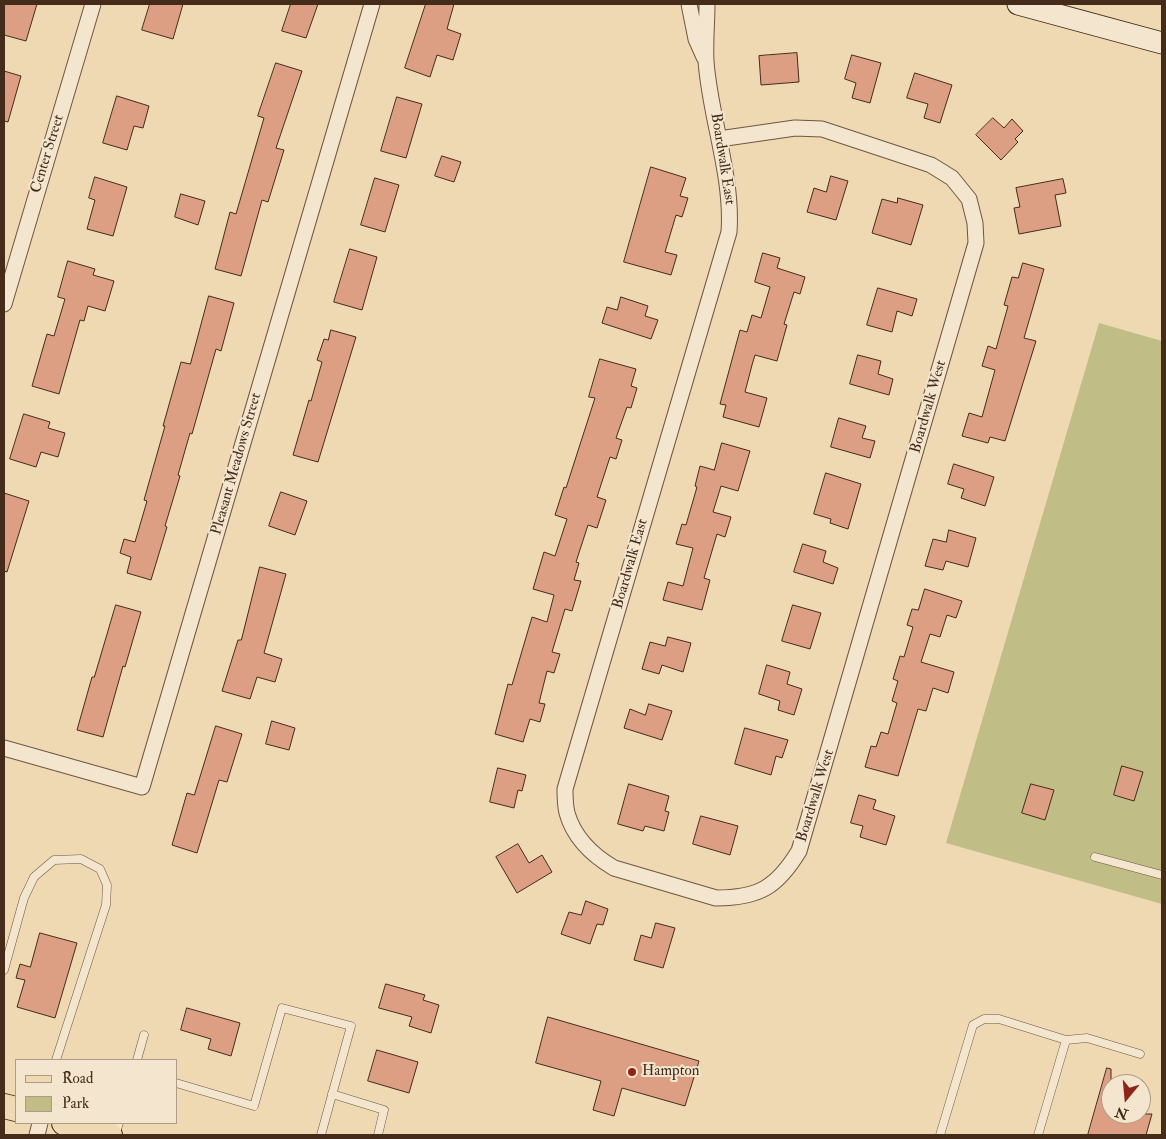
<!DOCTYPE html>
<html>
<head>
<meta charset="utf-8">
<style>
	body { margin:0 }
	#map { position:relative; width:1166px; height:1139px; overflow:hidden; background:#eed9b3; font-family:"IM FELL Double Pica",serif }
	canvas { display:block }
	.frame { position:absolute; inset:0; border:5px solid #452b1a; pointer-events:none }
	.legend { position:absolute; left:15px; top:1059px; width:162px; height:65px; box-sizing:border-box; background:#f4e6ce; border:1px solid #ae9b86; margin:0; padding:6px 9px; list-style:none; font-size:15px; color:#452b1a }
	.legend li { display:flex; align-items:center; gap:10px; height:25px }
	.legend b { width:25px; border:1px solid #ae9b86 }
	.north { position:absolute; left:1101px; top:1074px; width:50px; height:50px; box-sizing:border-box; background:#f4e6ce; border:1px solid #ae9b86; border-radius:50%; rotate:197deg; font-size:14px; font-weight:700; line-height:20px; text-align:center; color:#452b1a }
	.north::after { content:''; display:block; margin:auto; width:18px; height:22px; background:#8f2418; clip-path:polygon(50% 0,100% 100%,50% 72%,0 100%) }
</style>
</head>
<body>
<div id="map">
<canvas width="1166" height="1139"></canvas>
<div class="frame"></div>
<ul class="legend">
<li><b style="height:6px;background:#eed9b3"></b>Road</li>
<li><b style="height:14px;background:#c0bd87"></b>Park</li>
</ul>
<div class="north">N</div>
</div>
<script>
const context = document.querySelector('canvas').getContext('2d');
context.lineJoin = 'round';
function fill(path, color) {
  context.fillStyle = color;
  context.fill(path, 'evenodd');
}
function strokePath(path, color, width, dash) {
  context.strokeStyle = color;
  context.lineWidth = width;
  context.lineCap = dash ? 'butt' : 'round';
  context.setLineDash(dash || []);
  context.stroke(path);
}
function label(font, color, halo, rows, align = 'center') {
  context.font = font + ' "IM FELL Double Pica",serif';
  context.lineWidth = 4;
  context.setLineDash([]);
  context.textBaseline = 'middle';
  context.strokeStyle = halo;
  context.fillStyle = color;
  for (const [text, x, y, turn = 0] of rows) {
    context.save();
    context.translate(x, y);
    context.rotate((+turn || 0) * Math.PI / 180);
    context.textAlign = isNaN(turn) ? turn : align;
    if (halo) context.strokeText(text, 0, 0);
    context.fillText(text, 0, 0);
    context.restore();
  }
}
fill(new Path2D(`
	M 1099,323 L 1162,341 L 1162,904 L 946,843 Z`), '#c0bd87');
const building = new Path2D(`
	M 4,4 L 37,4 L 26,41 L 4,35 Z
	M 150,4 L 183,4 L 173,39 L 142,30 Z
	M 291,4 L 318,4 L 306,38 L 282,31 Z
	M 426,4 L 454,4 L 447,29 L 461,34 L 453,60 L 437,55 L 430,77 L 405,68 Z
	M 797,53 L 799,82 L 761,85 L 759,56 Z
	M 852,55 L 881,63 L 870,103 L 852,98 L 856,83 L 845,79 Z
	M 276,63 L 302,71 L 276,148 L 284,150 L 268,202 L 262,200 L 241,276 L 215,269 L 230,212 L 236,214 L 264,118 L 258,116 Z
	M 4,71 L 21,76 L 8,122 L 4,121 Z
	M 915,73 L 952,85 L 940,123 L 924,118 L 928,104 L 907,98 Z
	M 117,96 L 149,106 L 143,128 L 134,126 L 127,150 L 103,143 Z
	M 397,97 L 422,104 L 406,158 L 381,151 Z
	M 993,118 L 1004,128 L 1012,119 L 1023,131 L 1015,139 L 1018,142 L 1001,160 L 976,135 Z
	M 442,156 L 461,162 L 454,182 L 435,176 Z
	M 651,167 L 686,178 L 680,196 L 688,198 L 682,217 L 676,215 L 665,252 L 677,255 L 671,275 L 624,262 Z
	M 831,176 L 848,181 L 836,220 L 807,212 L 814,188 L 826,192 Z
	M 95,177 L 127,187 L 113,236 L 87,229 L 95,200 L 89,198 Z
	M 375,178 L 399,185 L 385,232 L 361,225 Z
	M 1063,179 L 1066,193 L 1055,195 L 1061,226 L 1019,234 L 1014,208 L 1020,207 L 1016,188 Z
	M 181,194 L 205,201 L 198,225 L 175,217 Z
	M 898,198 L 923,205 L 911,245 L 872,233 L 882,199 L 897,203 Z
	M 350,249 L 377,257 L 362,310 L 334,302 Z
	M 763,253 L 780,258 L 777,268 L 805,277 L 800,294 L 794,292 L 784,324 L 787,325 L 777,361 L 755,355 L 752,365 L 745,392 L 767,398 L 759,427 L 723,417 L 726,405 L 720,404 L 740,330 L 747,332 L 752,315 L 761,318 L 770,287 L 755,282 Z
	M 68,261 L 95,269 L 93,275 L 114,281 L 105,311 L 88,306 L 84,321 L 80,320 L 59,394 L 32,386 L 47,334 L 54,336 L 65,299 L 58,297 Z
	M 1023,263 L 1044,269 L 1024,338 L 1036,341 L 1005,441 L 990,437 L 988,443 L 962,436 L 969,413 L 982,417 L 995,370 L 982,366 L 988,346 L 996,349 L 1008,306 L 1004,305 L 1012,277 L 1018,278 Z
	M 878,288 L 917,299 L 912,316 L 897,311 L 892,332 L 867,325 Z
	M 209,296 L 234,303 L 221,351 L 216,349 L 192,434 L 190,433 L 178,475 L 180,476 L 165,526 L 167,527 L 151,580 L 127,573 L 131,557 L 120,553 L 124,539 L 135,542 L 147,501 L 144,500 L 165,426 L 163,426 L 181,362 L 190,364 Z
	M 621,297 L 648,306 L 645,316 L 658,320 L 651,339 L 602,323 L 607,307 L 617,310 Z
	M 331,330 L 356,337 L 318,462 L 293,455 L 309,400 L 311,401 L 322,362 L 317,360 L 324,339 L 328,340 Z
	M 858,355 L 881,361 L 878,374 L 893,379 L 889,395 L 850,384 Z
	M 600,359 L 636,369 L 631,386 L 637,388 L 631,408 L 627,407 L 616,438 L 622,440 L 616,459 L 610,457 L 597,497 L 606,500 L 597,528 L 588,525 L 576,562 L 579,563 L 574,580 L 581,581 L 572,611 L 565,609 L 552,652 L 560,654 L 554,673 L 547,671 L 539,703 L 545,704 L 540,722 L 530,719 L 523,742 L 495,734 L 508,684 L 512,685 L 532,617 L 547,622 L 554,595 L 533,589 L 544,552 L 555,556 L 567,519 L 555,515 L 564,487 L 566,488 L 595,398 L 589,397 Z
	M 24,414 L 50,422 L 48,428 L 65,433 L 58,457 L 41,452 L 36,467 L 10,459 Z
	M 839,418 L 866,426 L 862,438 L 875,441 L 870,458 L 831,447 Z
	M 722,443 L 750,451 L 738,491 L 721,486 L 713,512 L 731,517 L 725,537 L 717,534 L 704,578 L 710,580 L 702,610 L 663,600 L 668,582 L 683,586 L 693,548 L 676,544 L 682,524 L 686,525 L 697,487 L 695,486 L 700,466 L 714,470 Z
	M 954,464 L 994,477 L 985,506 L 961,498 L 964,489 L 948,484 Z
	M 826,473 L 861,484 L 848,529 L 830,523 L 831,519 L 814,514 Z
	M 281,492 L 307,501 L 295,535 L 269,526 Z
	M 4,493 L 29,501 L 7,572 L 4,571 Z
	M 949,530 L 976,538 L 968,567 L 946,561 L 943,570 L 925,566 L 933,539 L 946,542 Z
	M 803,544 L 826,551 L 823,562 L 838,568 L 833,584 L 794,572 Z
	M 260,567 L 286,574 L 264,653 L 282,659 L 275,682 L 257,677 L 250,699 L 222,691 L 238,640 L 241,640 Z
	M 925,589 L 962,601 L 956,618 L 947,615 L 940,637 L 930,634 L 921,662 L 954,672 L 948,693 L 933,688 L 926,711 L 918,709 L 898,776 L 865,767 L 871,746 L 876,747 L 881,732 L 888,734 L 897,703 L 892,701 L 898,681 L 893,679 L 900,656 L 904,657 L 913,627 L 907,625 L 912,609 L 918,610 Z
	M 116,605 L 141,612 L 125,667 L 123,666 L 103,737 L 77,730 L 92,677 L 94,677 Z
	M 793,605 L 821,613 L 810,649 L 782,641 Z
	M 668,637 L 691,643 L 683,672 L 662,665 L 659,674 L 642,669 L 650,642 L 665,646 Z
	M 767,665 L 790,672 L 787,684 L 802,689 L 794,715 L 778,710 L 780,701 L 759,694 Z
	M 649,704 L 672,711 L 662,740 L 624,728 L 630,709 L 645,715 Z
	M 272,721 L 295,728 L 289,750 L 266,744 Z
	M 216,726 L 242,734 L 227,782 L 219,780 L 197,853 L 172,845 L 187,793 L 194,795 Z
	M 745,728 L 788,740 L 782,758 L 776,756 L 771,775 L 735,764 Z
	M 1122,766 L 1143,772 L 1134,801 L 1114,795 Z
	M 498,768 L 526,775 L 522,791 L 518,790 L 514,808 L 490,802 Z
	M 629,784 L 669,796 L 665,811 L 669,812 L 664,831 L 645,826 L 643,831 L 618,824 Z
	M 1031,784 L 1054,790 L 1045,820 L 1022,813 Z
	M 859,795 L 876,800 L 873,809 L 895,816 L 886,845 L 860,837 L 863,826 L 851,823 Z
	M 701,816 L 738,826 L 730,855 L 693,844 Z
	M 518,844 L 529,863 L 542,855 L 552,872 L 517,893 L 496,857 Z
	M 586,901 L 608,909 L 603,925 L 597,924 L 590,944 L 561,934 L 569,912 L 581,915 Z
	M 656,923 L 675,928 L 663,968 L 634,960 L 641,935 L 651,938 Z
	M 40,933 L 77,943 L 55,1018 L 17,1007 L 25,980 L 16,978 L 20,964 L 30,967 Z
	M 386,984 L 425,995 L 423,1000 L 439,1005 L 431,1033 L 409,1026 L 412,1017 L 379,1008 Z
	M 187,1008 L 240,1023 L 231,1056 L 208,1049 L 211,1039 L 181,1030 Z
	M 548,1017 L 699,1061 L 685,1106 L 622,1088 L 614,1116 L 593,1110 L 601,1081 L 536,1063 Z
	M 377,1050 L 418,1062 L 409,1093 L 368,1081 Z
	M 1107,1068 L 1111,1069 L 1111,1114 L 1152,1114 L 1146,1135 L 1088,1135 Z`);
fill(building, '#dc9f84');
strokePath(building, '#452b1a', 1);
const lane = new Path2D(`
	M 1095,857 L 1162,875
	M 4,970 L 24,898 L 34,877 L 54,860 L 81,859 L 100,869 L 107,885 L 106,905 L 56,1060
	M 1066,1040 L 1087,1038 L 1140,1054
	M 137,1060 L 144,1035
	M 176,1083 L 254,1106 L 282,1008 L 351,1026 L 321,1135
	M 332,1094 L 384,1110 L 378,1135
	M 115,1135 L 119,1123
	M 940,1135 L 973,1025 L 984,1019 L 999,1019 L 1066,1040 L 1038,1135`);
const street = new Path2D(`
	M 689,4 L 696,39 L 704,57
	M 707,4 C 707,23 705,42 706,61 C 710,118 733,175 729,232 L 565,789 C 565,796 565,805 567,813 C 574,838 592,855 614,868 L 716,898 C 759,898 777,887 799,851 L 976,243 L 975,223 L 969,199 L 952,178 L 931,165 L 822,129 L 795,128 L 719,139
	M 4,304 L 93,4
	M 4,748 L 142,787 L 372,4
	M 37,1135 L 40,1123`);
const secondary = new Path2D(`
	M 1018,4 L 1162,43`);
const primary = new Path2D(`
	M 4,1106 L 16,1109
	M 64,1123 L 110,1135`);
strokePath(lane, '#6f5640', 9);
strokePath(street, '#6f5640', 17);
strokePath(secondary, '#452b1a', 23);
strokePath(primary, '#452b1a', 26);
strokePath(lane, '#f4e6ce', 8);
strokePath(street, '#f4e6ce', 15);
strokePath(secondary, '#f4e6ce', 21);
strokePath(primary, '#eed9b3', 24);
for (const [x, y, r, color] of [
	[632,1072,5,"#8f2418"]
]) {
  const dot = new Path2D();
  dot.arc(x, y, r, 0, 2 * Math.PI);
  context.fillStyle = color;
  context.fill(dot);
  strokePath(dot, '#f4e6ce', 2);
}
label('15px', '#452b1a', '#f4e6ce', [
	["Center Street",48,154,-73],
	["Boardwalk East",722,159,81],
	["Boardwalk West",929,407,-74],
	["Pleasant Meadows Street",237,464,-74],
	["Boardwalk East",631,564,-74],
	["Boardwalk West",816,796,-73]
]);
label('15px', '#452b1a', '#f4e6ce', [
	["Hampton",642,1072]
], 'left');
</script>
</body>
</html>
